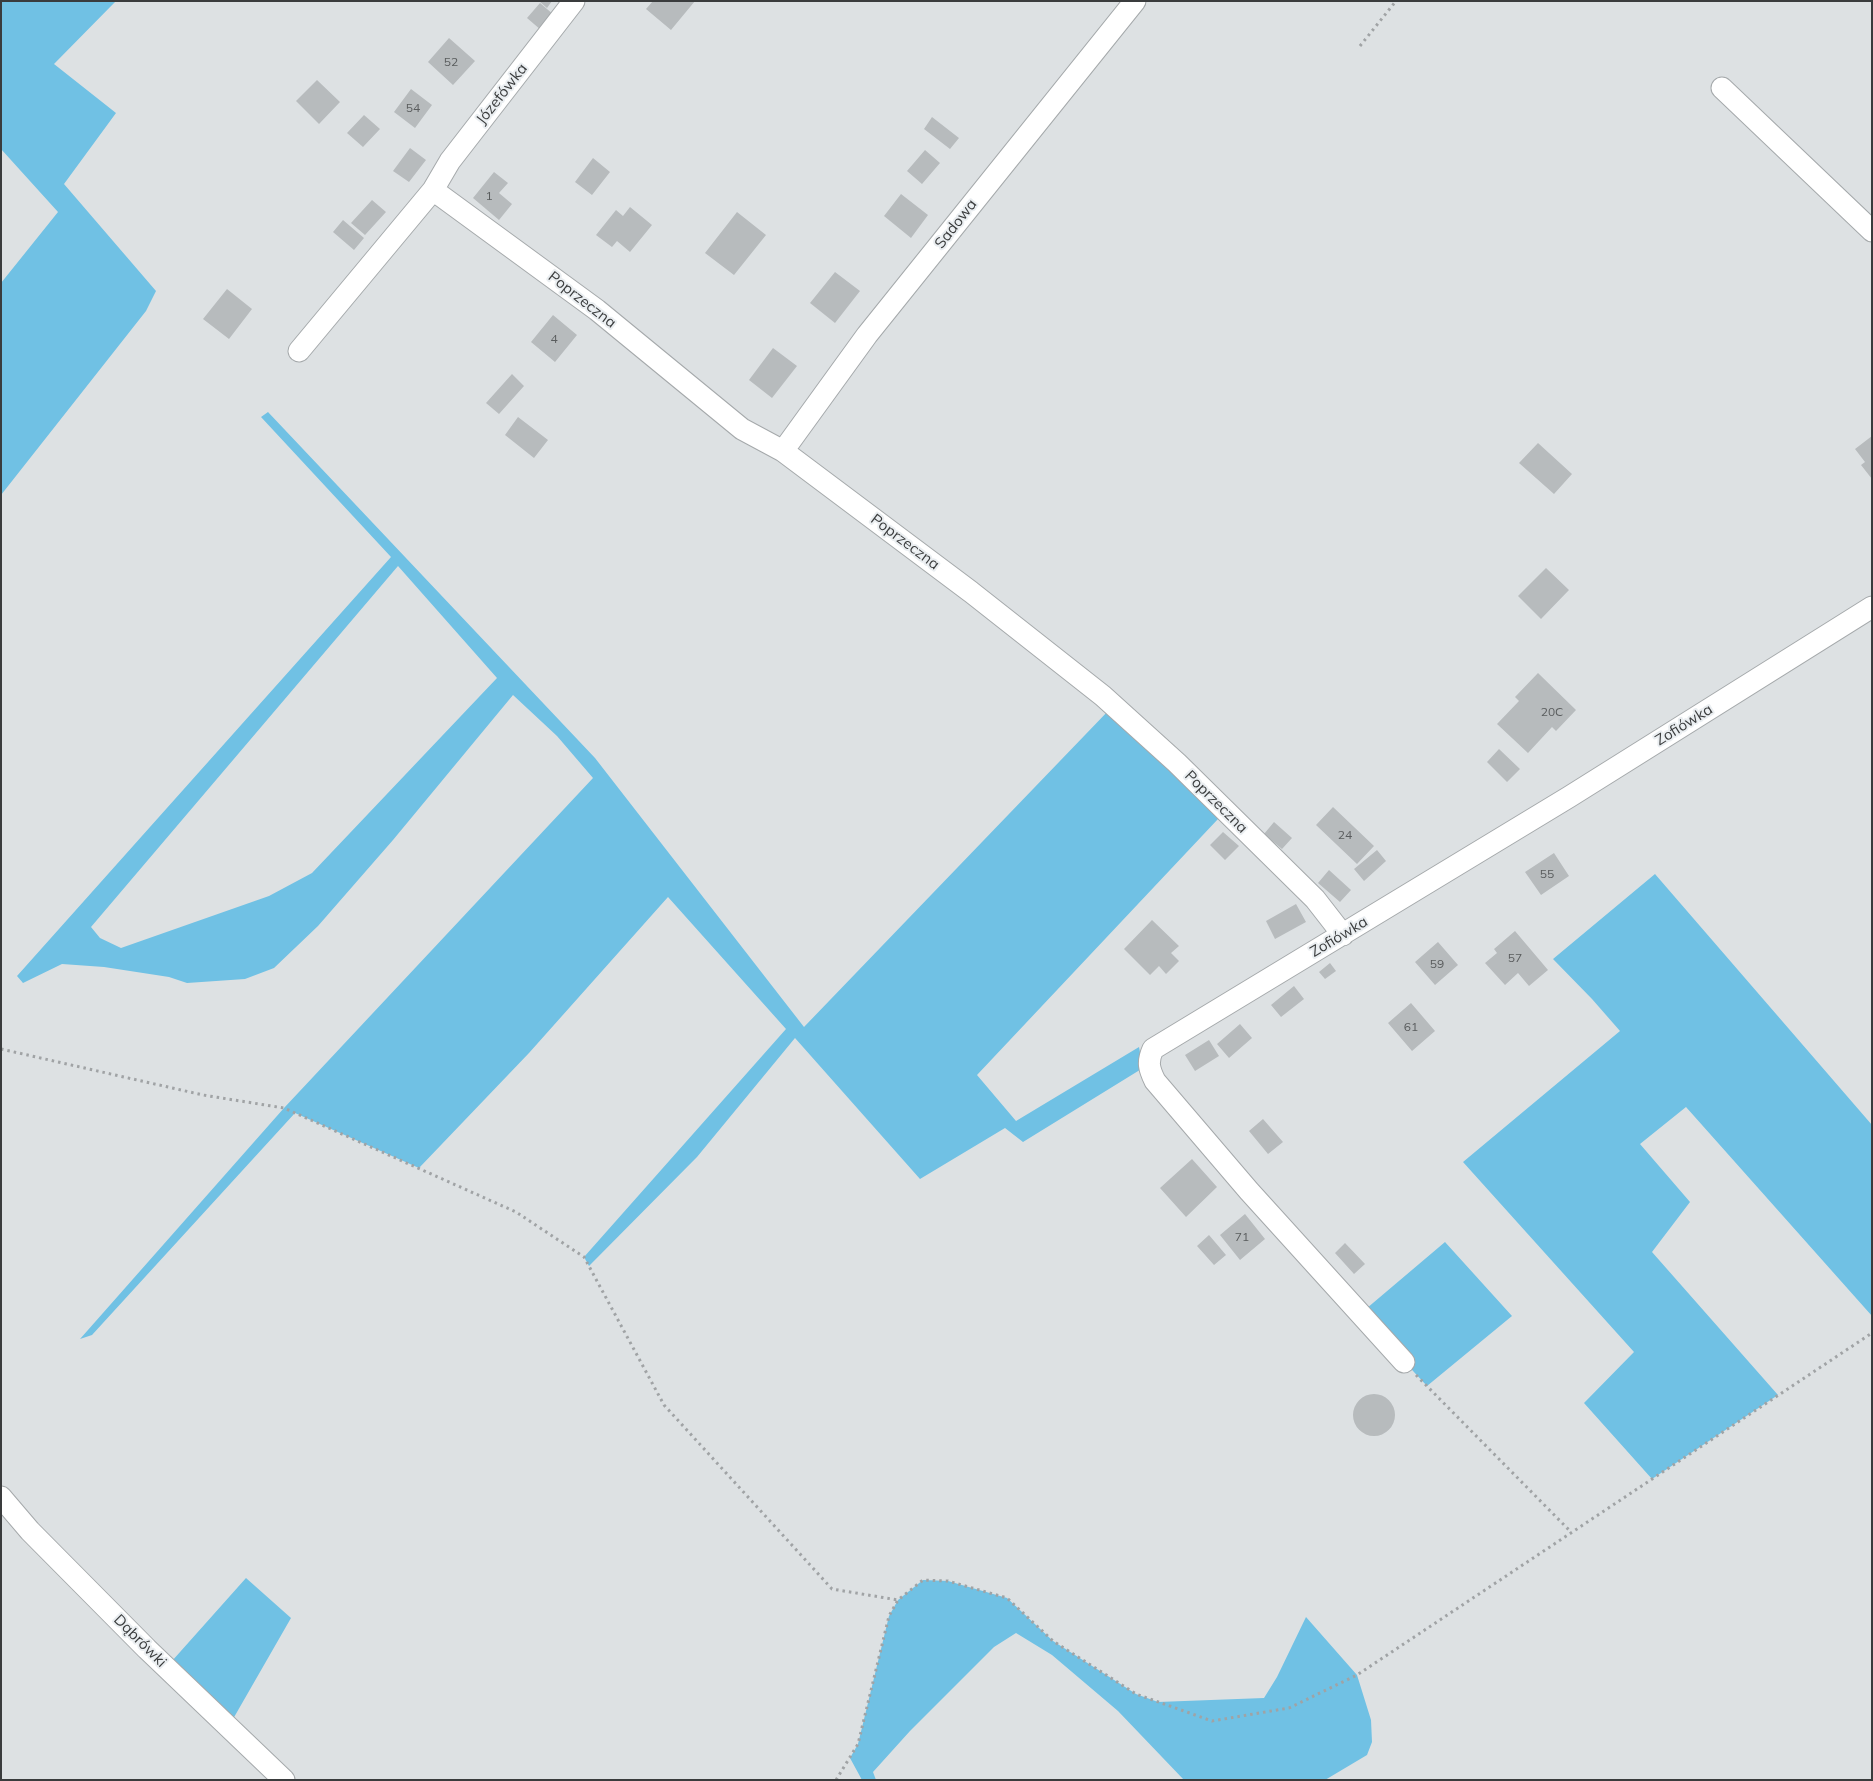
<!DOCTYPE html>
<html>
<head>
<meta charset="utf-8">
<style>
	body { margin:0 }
	#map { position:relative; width:1873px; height:1781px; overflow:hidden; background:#dde1e3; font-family:Mulish,sans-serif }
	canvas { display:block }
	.frame { position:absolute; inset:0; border:2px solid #3a3c3d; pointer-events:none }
</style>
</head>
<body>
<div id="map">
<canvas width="1873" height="1781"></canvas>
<div class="frame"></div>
</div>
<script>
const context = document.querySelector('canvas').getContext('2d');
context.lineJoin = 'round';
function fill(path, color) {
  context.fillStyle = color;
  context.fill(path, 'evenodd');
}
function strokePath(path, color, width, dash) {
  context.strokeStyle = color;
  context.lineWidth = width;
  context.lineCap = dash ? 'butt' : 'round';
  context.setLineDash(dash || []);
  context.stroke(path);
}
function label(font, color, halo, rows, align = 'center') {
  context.font = font + ' Mulish,sans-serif';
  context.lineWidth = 4;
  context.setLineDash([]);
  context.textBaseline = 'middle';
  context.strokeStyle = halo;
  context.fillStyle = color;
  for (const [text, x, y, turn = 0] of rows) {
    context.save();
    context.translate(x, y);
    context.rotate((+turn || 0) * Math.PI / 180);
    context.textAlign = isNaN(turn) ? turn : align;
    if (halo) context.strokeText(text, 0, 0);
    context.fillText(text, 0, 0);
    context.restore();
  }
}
fill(new Path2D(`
	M 1,1 L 116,1 L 54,64 L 116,113 L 64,184 L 156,291 L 146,311 L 1,495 L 1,283 L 58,212 L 1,149 Z
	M 268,412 L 595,758 L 804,1027 L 1110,709 L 1218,819 L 977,1075 L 1016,1121 L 1139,1047 L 1143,1068 L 1023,1142 L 1005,1128 L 920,1179 L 795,1038 L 697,1157 L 589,1266 L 584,1257 L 786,1029 L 668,897 L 529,1053 L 419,1168 L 295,1113 L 92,1335 L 80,1339 L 284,1108 L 593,778 L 557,736 L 513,695 L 393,840 L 318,926 L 274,968 L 245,979 L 187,983 L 169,977 L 104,967 L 62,964 L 23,983 L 17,976 L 391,557 L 261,417 ZM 398,566 L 497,678 L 312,873 L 269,896 L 121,948 L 100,938 L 91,927 Z
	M 1655,874 L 1872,1125 L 1872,1316 L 1686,1107 L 1640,1144 L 1690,1202 L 1652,1252 L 1778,1395 L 1652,1479 L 1584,1403 L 1634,1352 L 1463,1162 L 1620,1031 L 1592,999 L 1553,959 Z
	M 1445,1242 L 1512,1316 L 1427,1386 L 1360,1314 Z
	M 246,1578 L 291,1618 L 233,1719 L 172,1661 Z
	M 923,1580 L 948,1581 L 1007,1598 L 1053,1641 L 1136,1694 L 1158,1702 L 1264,1698 L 1277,1677 L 1306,1617 L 1357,1675 L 1371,1720 L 1372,1742 L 1367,1755 L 1325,1780 L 1184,1780 L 1118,1711 L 1052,1655 L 1016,1633 L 994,1647 L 910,1731 L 873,1772 L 876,1780 L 862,1780 L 850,1758 L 858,1744 L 889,1616 L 898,1600 Z`), '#70c1e4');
fill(new Path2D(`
	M 539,1 L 552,1 L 547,8 Z
	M 653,1 L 695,1 L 671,30 L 646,9 Z
	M 540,3 L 554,15 L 541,30 L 527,18 Z
	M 449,38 L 475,61 L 453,85 L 428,62 Z
	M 317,80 L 340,102 L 319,124 L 296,101 Z
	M 411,89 L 432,105 L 415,128 L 394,112 Z
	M 364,115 L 380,129 L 363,147 L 347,133 Z
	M 932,117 L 959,138 L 950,149 L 924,129 Z
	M 410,148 L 426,160 L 409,182 L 393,171 Z
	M 925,150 L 940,163 L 922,184 L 907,171 Z
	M 593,158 L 610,172 L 592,195 L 575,182 Z
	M 494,172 L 508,183 L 499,193 L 512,204 L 499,220 L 473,198 Z
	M 901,194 L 928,215 L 911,238 L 884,216 Z
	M 372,200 L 386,212 L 365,235 L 351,223 Z
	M 630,207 L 652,225 L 630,252 L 617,241 L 612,247 L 596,235 L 616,210 L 623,216 Z
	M 737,212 L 766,235 L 734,275 L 705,253 Z
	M 343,220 L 364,238 L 354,250 L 333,232 Z
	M 835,272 L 860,291 L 835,323 L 810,303 Z
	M 227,289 L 252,309 L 229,339 L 203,319 Z
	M 553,315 L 577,335 L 555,362 L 531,342 Z
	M 773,348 L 797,366 L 772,398 L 749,380 Z
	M 512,374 L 524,386 L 499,414 L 486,403 Z
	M 518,417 L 548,440 L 534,458 L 505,435 Z
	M 1872,436 L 1872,479 L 1861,465 L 1865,462 L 1855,449 Z
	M 1538,443 L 1572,474 L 1554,494 L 1519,463 Z
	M 1546,568 L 1569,590 L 1541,619 L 1518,596 Z
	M 1538,673 L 1576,710 L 1556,731 L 1552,727 L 1528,753 L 1497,724 L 1519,701 L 1515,697 Z
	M 1499,749 L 1520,769 L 1507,782 L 1487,762 Z
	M 1333,807 L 1374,846 L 1357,864 L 1316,825 Z
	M 1274,822 L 1292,838 L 1282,849 L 1264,834 Z
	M 1223,832 L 1239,846 L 1225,860 L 1210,845 Z
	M 1377,850 L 1386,861 L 1364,881 L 1354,869 Z
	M 1554,853 L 1569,876 L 1541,895 L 1525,872 Z
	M 1329,870 L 1351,890 L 1340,902 L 1318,883 Z
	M 1296,904 L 1306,922 L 1275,939 L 1266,921 Z
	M 1152,920 L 1179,946 L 1171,953 L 1179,961 L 1166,974 L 1159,966 L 1150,975 L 1124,949 Z
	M 1515,931 L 1548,970 L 1529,986 L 1518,973 L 1505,985 L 1485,963 L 1497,953 L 1494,949 Z
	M 1438,942 L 1458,965 L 1435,985 L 1415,962 Z
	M 1330,963 L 1336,971 L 1325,979 L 1319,972 Z
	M 1294,986 L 1304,999 L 1281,1017 L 1271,1005 Z
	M 1411,1003 L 1435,1031 L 1412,1051 L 1388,1023 Z
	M 1240,1024 L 1252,1038 L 1229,1058 L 1217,1044 Z
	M 1209,1040 L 1219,1056 L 1195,1071 L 1185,1055 Z
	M 1263,1119 L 1283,1142 L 1268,1154 L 1249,1131 Z
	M 1192,1159 L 1217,1187 L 1186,1217 L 1160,1188 Z
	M 1245,1214 L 1265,1239 L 1240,1260 L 1220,1235 Z
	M 1209,1235 L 1226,1255 L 1214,1265 L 1197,1246 Z
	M 1345,1243 L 1365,1264 L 1354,1274 L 1335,1253 Z
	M1353 1415a21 21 0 1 1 42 0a21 21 0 1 1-42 0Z`), '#b7bbbd');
const minor = new Path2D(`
	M 1722,88 L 1872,231
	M 433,190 L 597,310 L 742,429 L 783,451 L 971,592 L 1103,696 L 1177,763 L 1315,899 L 1343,935
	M 299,351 L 433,190 L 450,161 L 574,1
	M 783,451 L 867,335 L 1135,1
	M 1404,1362 L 1249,1191 L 1155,1081 C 1149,1069 1147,1062 1153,1049 L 1569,797 L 1872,607
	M 1,1497 L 30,1531 L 147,1649 L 284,1780`);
strokePath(minor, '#a5a9ab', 23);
strokePath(new Path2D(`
	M 1360,46 L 1396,1
	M 1,1049 L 203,1095 L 284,1108 L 516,1212 L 584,1257 L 664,1405 L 832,1589 L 898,1600
	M 1416,1375 L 1571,1532
	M 836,1780 L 858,1744 L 889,1616 L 898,1600 L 923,1580 L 948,1581 L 1007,1598 L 1053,1641 L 1136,1694 L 1212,1721 L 1289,1708 L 1357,1675 L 1872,1333`), '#a0a3a5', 3, [2.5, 4]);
strokePath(minor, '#fff', 21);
label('12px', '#595c5d', null, [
	["52",451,62],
	["54",413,108],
	["1",489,196],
	["4",554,339],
	["20C",1552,712],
	["24",1345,835],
	["55",1547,874],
	["57",1515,958],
	["59",1437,964],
	["61",1411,1027],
	["71",1242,1237]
]);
label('15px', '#3a3c3d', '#eaeef1', [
	["Józefówka",502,94,-52],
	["Sadowa",956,224,-52],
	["Poprzeczna",582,300,38],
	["Poprzeczna",905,542,37],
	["Zofiówka",1684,725,-32],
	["Poprzeczna",1216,802,45],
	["Zofiówka",1339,937,-31],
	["Dąbrówki",140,1641,45]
]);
</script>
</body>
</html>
